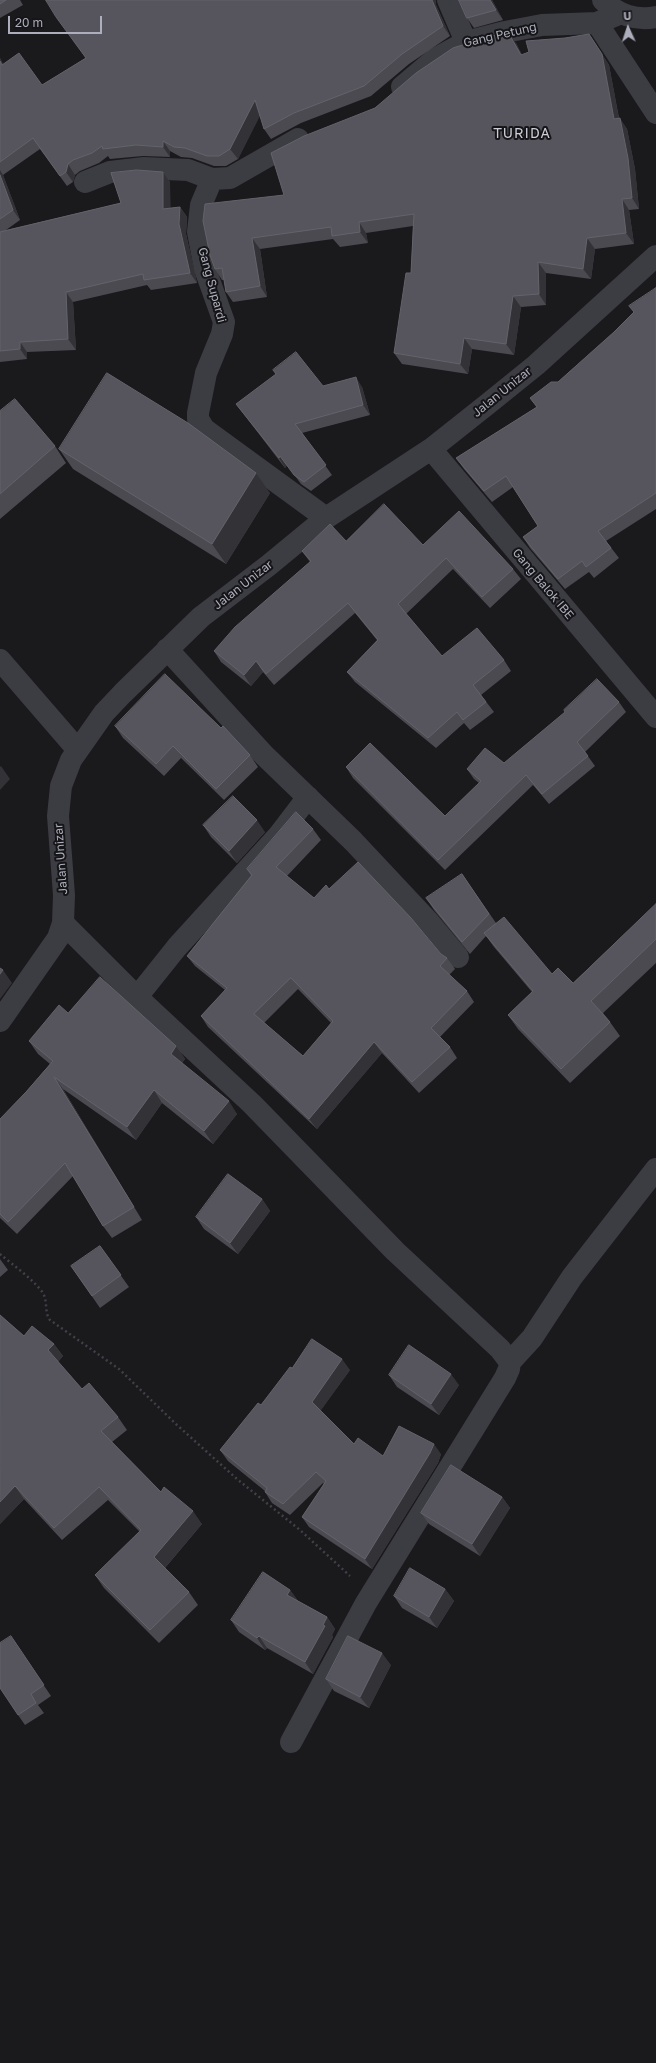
<!DOCTYPE html>
<html>
<head>
<meta charset="utf-8">
<style>
	body { margin:0 }
	#map { position:relative; width:656px; height:2063px; overflow:hidden; background:#1a191c; font-family:"Golos Text",sans-serif }
	canvas { display:block }
	.north { position:absolute; left:608px; top:8px; width:40px; height:40px; -webkit-text-stroke:3px #151417; paint-order:stroke; rotate:357deg; font-size:11px; font-weight:700; line-height:16px; text-align:center; color:#acaebc }
	.north::after { content:''; display:block; margin:auto; width:14px; height:18px; background:#acaebc; clip-path:polygon(50% 0,100% 100%,50% 72%,0 100%) }
	.scale { position:absolute; left:8px; top:16px; width:94px; height:18px; box-sizing:border-box; border:2px solid #acaebc; border-top:0; padding-left:5px; font-size:12px; line-height:14px; white-space:nowrap; color:#acaebc; -webkit-text-stroke:3px #151417; paint-order:stroke }
</style>
</head>
<body>
<div id="map">
<canvas width="656" height="2063"></canvas>
<div class="north">U</div>
<div class="scale">20 m</div>
</div>
<script>
const context = document.querySelector('canvas').getContext('2d');
context.lineJoin = 'round';
function strokePath(path, color, width, dash) {
  context.strokeStyle = color;
  context.lineWidth = width;
  context.lineCap = dash ? 'butt' : 'round';
  context.setLineDash(dash || []);
  context.stroke(path);
}
function fill(path, color) {
  context.fillStyle = color;
  context.fill(path, 'evenodd');
}
function label(font, color, halo, rows, align = 'center') {
  context.font = font + ' "Golos Text",sans-serif';
  context.lineWidth = 4;
  context.setLineDash([]);
  context.textBaseline = 'middle';
  context.strokeStyle = halo;
  context.fillStyle = color;
  for (const [text, x, y, turn = 0] of rows) {
    context.save();
    context.translate(x, y);
    context.rotate((+turn || 0) * Math.PI / 180);
    context.textAlign = isNaN(turn) ? turn : align;
    if (halo) context.strokeText(text, 0, 0);
    context.fillText(text, 0, 0);
    context.restore();
  }
}
strokePath(new Path2D(`
	M 0,1254 C 13,1265 34,1280 43,1293 C 48,1302 44,1312 50,1320 L 119,1369 L 177,1425 L 237,1479 L 300,1530 L 350,1576`), '#404148', 2.5, [2, 3]);
strokePath(new Path2D(`
	M 448,0 L 466,42
	M 603,0 C 617,15 637,21 656,17
	M 597,23 L 656,113
	M 402,87 L 435,59 L 466,42 L 505,32 L 542,25 L 597,23 L 621,13
	M 212,179 L 201,205 L 198,232 L 205,269 L 224,322 L 222,334 L 206,373 L 198,413 L 198,419 L 204,429 L 326,518
	M 85,182 L 110,172 L 144,168 L 188,170 L 212,179 L 230,178 L 298,139
	M 431,449 L 656,717
	M 167,649 L 264,755 L 353,841 L 428,921 L 458,957
	M 0,660 L 77,749
	M 63,923 L 137,997 L 252,1104 L 395,1251 L 500,1349 L 510,1362 L 509,1369 L 505,1378 L 366,1603 L 291,1742
	M 137,997 L 177,947 L 279,835 L 308,797
	M 0,1021 L 58,938 L 63,923 L 64,895 L 58,816 L 61,786 L 71,760 L 104,713 L 123,693 L 201,617 L 269,565 L 326,518 L 431,449 L 489,403 L 536,365 L 656,256
	M 510,1362 L 532,1338 L 572,1277 L 656,1169`), '#3c3c43', 22);
fill(new Path2D(`
	M 0,0 L 20,0 L 23,5 L 0,18 Z
	M 46,0 L 436,0 L 436,5 L 450,36 L 409,64 L 371,96 L 301,123 L 271,139 L 264,129 L 260,115 L 238,159 L 226,166 L 214,166 L 192,158 L 181,157 L 170,151 L 170,157 L 143,156 L 110,159 L 108,156 L 99,163 L 80,171 L 75,175 L 73,182 L 67,186 L 40,149 L 3,175 L 20,220 L 6,230 L 121,203 L 163,172 L 170,182 L 170,208 L 180,207 L 187,217 L 186,234 L 197,283 L 151,290 L 147,285 L 73,302 L 76,350 L 27,352 L 27,359 L 0,362 L 0,58 L 3,64 L 42,85 L 86,58 Z
	M 492,0 L 503,20 L 474,28 L 467,18 Z
	M 516,43 L 522,55 L 596,45 L 609,65 L 619,118 L 627,129 L 635,169 L 639,209 L 629,210 L 634,244 L 595,249 L 591,279 L 546,273 L 546,305 L 521,307 L 514,355 L 472,349 L 468,374 L 402,364 L 394,353 L 411,273 L 413,226 L 366,233 L 368,243 L 340,247 L 333,239 L 260,249 L 267,297 L 233,302 L 226,292 L 224,280 L 222,280 L 215,269 L 284,195 L 375,108 Z
	M 656,288 L 656,509 L 606,541 L 619,558 L 594,578 L 589,572 L 565,589 L 530,548 L 523,537 L 538,526 L 513,487 L 492,502 L 464,469 L 456,458 L 537,407 L 530,398 L 558,382 L 614,332 L 634,312 Z
	M 323,386 L 362,387 L 370,415 L 302,433 L 332,475 L 311,491 L 301,484 L 287,465 L 285,468 L 236,404 Z
	M 0,411 L 55,446 L 66,463 L 0,519 Z
	M 59,449 L 270,493 L 226,564 L 73,469 Z
	M 346,541 L 423,545 L 513,569 L 521,579 L 490,608 L 453,569 L 406,614 L 442,656 L 504,660 L 511,671 L 481,695 L 494,712 L 470,730 L 464,723 L 436,748 L 355,682 L 347,672 L 377,640 L 355,613 L 274,685 L 263,672 L 251,686 L 221,662 L 214,651 L 310,562 L 302,551 Z
	M 619,702 L 626,712 L 585,752 L 595,766 L 549,804 L 533,785 L 445,870 L 353,778 L 346,767 L 445,816 L 479,783 L 474,779 L 467,769 L 504,763 Z
	M 115,726 L 250,755 L 258,767 L 224,800 L 181,758 L 164,776 L 123,738 Z
	M 203,825 L 265,832 L 237,863 L 211,837 Z
	M 313,829 L 321,840 L 287,876 L 314,898 L 329,889 L 447,958 L 455,969 L 449,975 L 467,991 L 474,1002 L 440,1037 L 450,1047 L 457,1058 L 419,1093 L 382,1053 L 317,1129 L 208,1027 L 201,1016 L 225,990 L 195,966 L 187,956 L 251,876 L 247,869 ZM 298,989 L 331,1023 L 303,1056 L 264,1023 Z
	M 462,874 L 496,923 L 552,974 L 573,983 L 656,904 L 656,963 L 603,1013 L 610,1022 L 620,1036 L 570,1083 L 518,1029 L 508,1015 L 532,992 L 494,947 L 486,936 L 470,954 L 434,910 L 426,898 Z
	M 68,1013 L 176,1046 L 185,1059 L 182,1063 L 237,1114 L 213,1144 L 162,1103 L 136,1140 L 63,1089 L 142,1220 L 112,1238 L 103,1226 L 73,1176 L 17,1234 L 0,1218 L 0,1119 L 26,1092 L 50,1064 L 38,1054 L 29,1041 Z
	M 262,1199 L 270,1211 L 238,1254 L 204,1229 L 196,1217 Z
	M 100,1246 L 129,1287 L 100,1308 L 71,1266 Z
	M 0,1259 L 8,1270 L 0,1277 Z
	M 0,1315 L 24,1336 L 54,1344 L 63,1356 L 58,1362 L 82,1389 L 118,1417 L 127,1430 L 112,1442 L 161,1492 L 202,1524 L 165,1568 L 189,1592 L 198,1605 L 159,1643 L 104,1588 L 95,1575 L 140,1532 L 108,1500 L 62,1540 L 24,1499 L 0,1524 Z
	M 292,1368 L 350,1370 L 320,1411 L 354,1444 L 383,1456 L 441,1454 L 438,1463 L 372,1569 L 309,1527 L 302,1517 L 324,1484 L 323,1483 L 290,1515 L 272,1503 L 265,1492 L 265,1491 L 228,1461 L 220,1450 L 261,1405 Z
	M 389,1375 L 459,1385 L 439,1415 L 397,1387 Z
	M 502,1497 L 510,1508 L 480,1556 L 429,1524 L 421,1513 Z
	M 445,1589 L 454,1601 L 437,1628 L 402,1608 L 394,1596 Z
	M 290,1590 L 298,1601 L 327,1617 L 335,1629 L 332,1635 L 333,1637 L 313,1674 L 267,1648 L 265,1650 L 239,1632 L 231,1620 Z
	M 18,1647 L 51,1696 L 38,1705 L 44,1713 L 25,1725 L 18,1715 Z
	M 391,1665 L 369,1708 L 334,1691 L 326,1679 Z`), '#4b4a51');
fill(new Path2D(`
	M 432,0 L 436,0 L 436,5 L 450,36 L 443,26 Z
	M 490,0 L 492,0 L 503,20 L 496,10 Z
	M 508,32 L 516,43 L 528,66 L 521,55 Z
	M 589,34 L 609,65 L 621,130 L 614,119 Z
	M 0,58 L 9,75 L 2,65 L 0,61 Z
	M 255,100 L 263,110 L 238,159 L 230,149 Z
	M 620,118 L 627,129 L 635,169 L 639,209 L 632,198 Z
	M 163,141 L 170,151 L 170,157 L 163,147 Z
	M 68,164 L 75,175 L 73,182 L 66,172 Z
	M 0,170 L 3,175 L 20,220 L 13,210 L 0,175 Z
	M 163,172 L 170,182 L 171,219 L 163,209 Z
	M 622,199 L 629,210 L 634,244 L 626,233 Z
	M 180,207 L 187,217 L 186,234 L 197,283 L 190,273 L 179,224 Z
	M 359,222 L 366,233 L 368,243 L 360,232 Z
	M 252,238 L 260,249 L 267,297 L 260,286 Z
	M 587,238 L 595,249 L 591,279 L 583,269 Z
	M 538,262 L 546,273 L 546,305 L 539,294 Z
	M 66,292 L 73,302 L 76,350 L 68,339 Z
	M 513,296 L 521,307 L 514,355 L 506,344 Z
	M 464,338 L 472,349 L 468,374 L 460,364 Z
	M 20,342 L 27,352 L 27,359 L 20,349 Z
	M 356,377 L 362,387 L 370,415 L 363,405 Z
	M 280,456 L 287,465 L 285,468 L 279,458 Z
	M 256,473 L 270,493 L 226,564 L 212,544 Z
	M 256,661 L 263,672 L 251,686 L 244,675 Z
	M 1,766 L 10,779 L 0,790 L 0,767 Z
	M 257,820 L 265,832 L 237,863 L 229,851 Z
	M 3,970 L 12,983 L 0,999 L 0,974 Z
	M 374,1042 L 382,1053 L 317,1129 L 309,1119 Z
	M 176,1046 L 185,1059 L 179,1066 L 171,1054 Z
	M 54,1077 L 63,1089 L 142,1220 Z
	M 154,1090 L 162,1103 L 136,1140 L 127,1127 Z
	M 229,1101 L 237,1114 L 213,1144 L 204,1131 Z
	M 262,1199 L 270,1211 L 238,1254 L 230,1243 Z
	M 54,1344 L 63,1356 L 57,1363 L 48,1350 Z
	M 342,1359 L 350,1370 L 319,1413 L 312,1402 Z
	M 451,1374 L 459,1385 L 439,1415 L 431,1404 Z
	M 434,1444 L 441,1454 L 438,1463 L 372,1569 L 365,1559 Z
	M 15,1486 L 24,1499 L 0,1524 L 0,1502 Z
	M 502,1497 L 510,1508 L 480,1556 L 472,1544 Z
	M 193,1511 L 202,1524 L 163,1570 L 154,1557 Z
	M 445,1589 L 454,1601 L 437,1628 L 429,1617 Z
	M 290,1590 L 298,1601 L 287,1595 Z
	M 327,1617 L 335,1629 L 332,1635 L 333,1637 L 313,1674 L 305,1662 L 323,1625 Z
	M 259,1636 L 267,1648 L 265,1650 L 257,1638 Z
	M 382,1653 L 391,1665 L 369,1708 L 360,1697 Z`), '#333237');
const building = new Path2D(`
	M 0,0 L 6,0 L 0,4 Z
	M 46,0 L 432,0 L 443,26 L 402,54 L 364,86 L 294,113 L 264,129 L 255,100 L 230,149 L 219,156 L 207,156 L 185,148 L 174,147 L 163,141 L 163,147 L 136,145 L 103,149 L 102,146 L 92,153 L 73,160 L 68,164 L 66,172 L 60,176 L 33,138 L 0,162 L 0,61 L 2,65 L 19,53 L 42,85 L 86,58 L 56,17 Z
	M 459,0 L 490,0 L 496,10 L 467,18 Z
	M 508,32 L 521,55 L 529,52 L 526,41 L 565,38 L 589,34 L 602,54 L 614,119 L 620,118 L 628,158 L 632,198 L 622,199 L 626,233 L 587,238 L 583,269 L 538,262 L 539,294 L 513,296 L 506,344 L 464,338 L 460,364 L 394,353 L 406,273 L 411,273 L 414,214 L 359,222 L 360,232 L 332,236 L 331,227 L 252,238 L 260,286 L 226,292 L 222,268 L 215,269 L 210,255 L 203,221 L 205,204 L 284,195 L 271,153 L 304,136 L 375,108 L 416,73 L 453,48 Z
	M 137,170 L 163,172 L 163,209 L 180,207 L 179,224 L 190,273 L 144,280 L 143,274 L 66,292 L 68,339 L 20,342 L 20,349 L 0,351 L 0,232 L 121,203 L 111,173 Z
	M 0,175 L 13,210 L 0,219 Z
	M 656,288 L 656,493 L 598,531 L 611,548 L 586,567 L 582,561 L 558,579 L 523,537 L 538,526 L 506,476 L 484,491 L 456,458 L 537,407 L 530,398 L 551,382 L 558,382 L 614,332 L 634,312 L 629,306 Z
	M 296,352 L 323,386 L 356,377 L 363,405 L 295,424 L 326,465 L 304,482 L 294,475 L 280,456 L 279,458 L 236,404 L 276,374 L 273,370 Z
	M 107,373 L 188,423 L 256,473 L 212,544 L 59,449 Z
	M 15,399 L 55,446 L 0,494 L 0,411 Z
	M 384,504 L 423,545 L 459,511 L 513,569 L 482,597 L 446,558 L 398,604 L 442,656 L 477,628 L 504,660 L 473,685 L 486,702 L 463,720 L 457,712 L 428,738 L 347,672 L 378,640 L 348,603 L 266,674 L 256,661 L 244,675 L 214,651 L 235,627 L 311,561 L 302,551 L 330,524 L 346,541 Z
	M 165,674 L 221,728 L 223,726 L 250,755 L 216,789 L 173,746 L 156,764 L 115,726 Z
	M 597,679 L 619,702 L 577,742 L 588,756 L 542,794 L 526,775 L 438,860 L 346,767 L 370,743 L 445,816 L 481,781 L 467,769 L 485,748 L 504,763 L 565,712 L 564,710 Z
	M 233,796 L 257,820 L 229,851 L 203,825 Z
	M 296,812 L 313,829 L 276,867 L 314,898 L 326,885 L 329,889 L 358,862 L 411,918 L 441,954 L 447,958 L 440,966 L 467,991 L 431,1028 L 450,1047 L 412,1082 L 374,1042 L 309,1119 L 201,1016 L 227,988 L 187,956 L 252,875 L 247,869 ZM 291,978 L 333,1021 L 303,1056 L 254,1014 Z
	M 462,874 L 489,914 L 462,942 L 426,898 Z
	M 656,904 L 656,939 L 591,1001 L 610,1022 L 561,1069 L 508,1015 L 533,991 L 484,933 L 504,917 L 552,974 L 558,968 L 573,983 Z
	M 0,968 L 3,970 L 0,974 Z
	M 100,977 L 176,1046 L 171,1054 L 229,1101 L 204,1131 L 154,1090 L 127,1127 L 54,1077 L 134,1207 L 103,1226 L 65,1163 L 8,1222 L 0,1214 L 0,1119 L 26,1092 L 53,1061 L 29,1041 L 59,1005 L 68,1013 Z
	M 228,1174 L 262,1199 L 230,1243 L 196,1217 Z
	M 100,1246 L 121,1275 L 92,1296 L 71,1266 Z
	M 0,1315 L 24,1336 L 32,1326 L 54,1344 L 48,1350 L 82,1389 L 89,1383 L 118,1417 L 101,1431 L 161,1492 L 164,1487 L 193,1511 L 154,1557 L 189,1592 L 150,1630 L 95,1575 L 141,1530 L 99,1487 L 54,1528 L 15,1486 L 0,1502 Z
	M 312,1339 L 342,1359 L 312,1402 L 354,1444 L 358,1438 L 383,1456 L 399,1426 L 434,1444 L 430,1453 L 365,1559 L 302,1517 L 326,1481 L 316,1472 L 283,1504 L 265,1492 L 267,1488 L 220,1450 L 258,1403 L 261,1405 L 290,1367 L 292,1368 Z
	M 409,1345 L 451,1374 L 431,1404 L 389,1375 Z
	M 451,1465 L 502,1497 L 472,1544 L 421,1513 Z
	M 410,1568 L 445,1589 L 429,1617 L 394,1596 Z
	M 263,1572 L 290,1590 L 287,1595 L 327,1617 L 323,1625 L 325,1626 L 305,1662 L 259,1636 L 257,1638 L 231,1620 Z
	M 11,1636 L 44,1685 L 31,1694 L 36,1703 L 18,1715 L 0,1688 L 0,1643 Z
	M 348,1636 L 382,1653 L 360,1697 L 326,1679 Z`);
fill(building, '#56555d');
strokePath(building, '#63636c', 1);
label('12px', '#acaebc', '#151417', [
	["Gang Petung",500,35,-13],
	["Gang Supardi",212,285,75],
	["Jalan Unizar",502,392,-39],
	["Gang Balok IBE",543,584,50],
	["Jalan Unizar",243,585,-38],
	["Jalan Unizar",61,859,-94]
]);
context.letterSpacing = '1px';
label('14px', '#cdced7', '#151417', [
	["TURIDA",522,134]
]);
context.letterSpacing = '0px';
</script>
</body>
</html>
